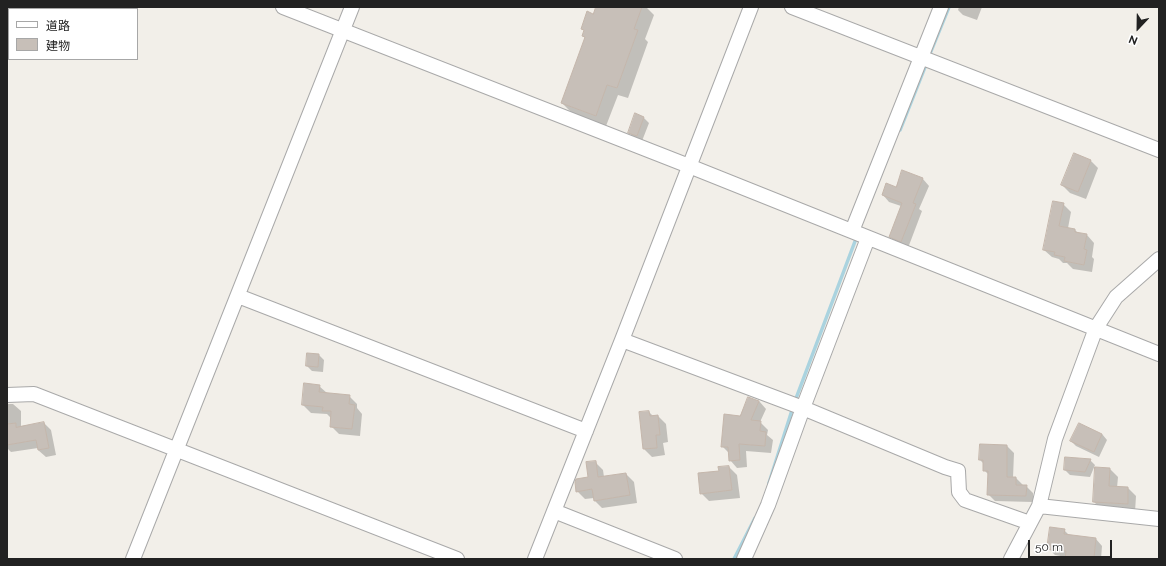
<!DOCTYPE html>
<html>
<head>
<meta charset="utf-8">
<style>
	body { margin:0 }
	#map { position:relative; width:1166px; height:566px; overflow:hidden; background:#f2efe9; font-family:Raleway,"Noto Sans JP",sans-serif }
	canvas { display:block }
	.frame { position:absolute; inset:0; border:8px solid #222; pointer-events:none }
	.legend { position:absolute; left:8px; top:8px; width:130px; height:52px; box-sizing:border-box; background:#fff; border:1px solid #a7a7a7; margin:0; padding:5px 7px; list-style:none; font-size:12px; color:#222 }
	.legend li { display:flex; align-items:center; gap:8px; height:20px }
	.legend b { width:20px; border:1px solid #a7a7a7 }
	.north { position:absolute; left:1118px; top:8px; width:40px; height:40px; -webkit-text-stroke:3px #fff; paint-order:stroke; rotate:202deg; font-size:11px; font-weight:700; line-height:16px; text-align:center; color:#222 }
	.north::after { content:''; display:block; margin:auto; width:14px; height:18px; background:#222; clip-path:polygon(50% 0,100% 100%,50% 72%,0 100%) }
	.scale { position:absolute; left:1028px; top:540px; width:84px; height:18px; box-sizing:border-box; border:2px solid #222; border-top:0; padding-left:5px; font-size:12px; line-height:14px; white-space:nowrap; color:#222; -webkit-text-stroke:3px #fff; paint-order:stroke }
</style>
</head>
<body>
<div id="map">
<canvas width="1166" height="566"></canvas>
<div class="frame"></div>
<ul class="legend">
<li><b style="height:5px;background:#fff"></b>道路</li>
<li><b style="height:11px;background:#c7bfb8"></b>建物</li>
</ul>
<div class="north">N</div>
<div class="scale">50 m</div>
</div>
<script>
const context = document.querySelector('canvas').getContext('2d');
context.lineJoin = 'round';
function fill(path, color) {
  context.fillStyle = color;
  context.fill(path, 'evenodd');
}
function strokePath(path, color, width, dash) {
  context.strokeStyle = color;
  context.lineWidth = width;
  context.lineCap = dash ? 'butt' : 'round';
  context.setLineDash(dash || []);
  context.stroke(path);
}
fill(new Path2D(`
	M 597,7 L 646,7 L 654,15 L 645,39 L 648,42 L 628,98 L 618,95 L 606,126 L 572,113 L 562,103 L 585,38 L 583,36 L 585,31 L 582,28 L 594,15 Z
	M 959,7 L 982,7 L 977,20 L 963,15 L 958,10 Z
	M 644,118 L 649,123 L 642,141 L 635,138 L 629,133 Z
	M 1090,160 L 1098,168 L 1086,199 L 1070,193 L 1062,185 Z
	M 903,171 L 923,179 L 929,186 L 919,209 L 922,211 L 908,248 L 896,243 L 890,236 L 901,206 L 889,202 L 883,195 L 897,188 Z
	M 1063,204 L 1071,212 L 1068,228 L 1075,230 L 1079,234 L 1087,235 L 1094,243 L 1092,257 L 1094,259 L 1092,272 L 1073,269 L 1067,263 L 1063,263 L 1059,259 L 1052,257 L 1044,250 Z
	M 319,355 L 324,360 L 323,372 L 312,371 L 307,366 Z
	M 319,386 L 327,393 L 349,396 L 357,404 L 357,408 L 362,414 L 360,436 L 339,434 L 331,426 L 332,419 L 327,414 L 311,413 L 303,405 Z
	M 759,401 L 766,409 L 760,422 L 768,430 L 767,435 L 773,440 L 771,453 L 746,451 L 747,467 L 737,468 L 730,460 L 729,453 L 722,446 L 741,417 Z
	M 7,404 L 13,404 L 21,411 L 21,427 L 44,423 L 51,430 L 56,455 L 46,457 L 38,450 L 38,448 L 11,452 L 7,448 Z
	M 649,412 L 653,416 L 658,416 L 666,424 L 668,442 L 663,443 L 665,455 L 652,457 L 644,449 Z
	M 1102,434 L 1107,440 L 1099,457 L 1076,446 L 1071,441 Z
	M 1007,446 L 1014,453 L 1013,478 L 1016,478 L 1023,485 L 1023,486 L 1026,486 L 1033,493 L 1033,502 L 995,501 L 988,494 L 989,475 L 984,470 L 984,464 L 980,460 Z
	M 1090,460 L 1095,465 L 1090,477 L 1070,475 L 1065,470 Z
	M 595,462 L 603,470 L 604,477 L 626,474 L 634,482 L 637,503 L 602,508 L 594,500 L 594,498 L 585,499 L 577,491 L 589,478 Z
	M 729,467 L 737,475 L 740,498 L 709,501 L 701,493 L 720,472 Z
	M 1096,468 L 1110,469 L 1118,477 L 1117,488 L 1128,488 L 1136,496 L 1135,512 L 1102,510 L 1094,502 Z
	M 1064,530 L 1070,536 L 1096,539 L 1102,546 L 1101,559 L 1066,559 L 1066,557 L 1055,555 L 1048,548 Z`), '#0003');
strokePath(new Path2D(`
	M 929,56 L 949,7
	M 900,130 L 927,62
	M 795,401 L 857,236
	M 769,483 L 793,407
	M 734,559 L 755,518`), '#aad3df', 3.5);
const building = new Path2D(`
	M 596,7 L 642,7 L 634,29 L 638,30 L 617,88 L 607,85 L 596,116 L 561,103 L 585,37 L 582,36 L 584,30 L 581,29 L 587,11 L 593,14 Z
	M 635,113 L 644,117 L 637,136 L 628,133 Z
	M 1074,153 L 1091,160 L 1078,192 L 1061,185 Z
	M 902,170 L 923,178 L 913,203 L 916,204 L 901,242 L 889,237 L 902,203 L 882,195 L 886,183 L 896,187 Z
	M 1053,201 L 1064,203 L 1059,226 L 1075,229 L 1075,232 L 1087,234 L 1084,249 L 1087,250 L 1084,265 L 1064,261 L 1065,257 L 1054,255 L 1055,252 L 1043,250 Z
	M 307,353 L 319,354 L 318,367 L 306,366 Z
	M 304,383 L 320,385 L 319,392 L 350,395 L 349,404 L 355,405 L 352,429 L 330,427 L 331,411 L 322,411 L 323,407 L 302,405 Z
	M 748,397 L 759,401 L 751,420 L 761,421 L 760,431 L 766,432 L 765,446 L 739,444 L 740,460 L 729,461 L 728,447 L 721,447 L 724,414 L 740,416 Z
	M 649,411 L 650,416 L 658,415 L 660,435 L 656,435 L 657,448 L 643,449 L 639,412 Z
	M 44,422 L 49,448 L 38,450 L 36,440 L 7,445 L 7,424 L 16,423 L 16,427 Z
	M 1079,423 L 1102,434 L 1094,452 L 1070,441 Z
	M 980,444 L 1007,445 L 1007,477 L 1016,477 L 1016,485 L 1027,485 L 1026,496 L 987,495 L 988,471 L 983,471 L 983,460 L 979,460 Z
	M 1065,457 L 1091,459 L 1085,472 L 1064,470 Z
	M 596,461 L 598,477 L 626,473 L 630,495 L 594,501 L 592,489 L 576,492 L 575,482 L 576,479 L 588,477 L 586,462 Z
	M 729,466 L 732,490 L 700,494 L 698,473 L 719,471 L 718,467 Z
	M 1095,467 L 1110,468 L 1109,486 L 1128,487 L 1128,504 L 1093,502 Z
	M 1050,527 L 1065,529 L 1064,534 L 1096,538 L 1094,558 L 1088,557 L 1087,559 L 1065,559 L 1066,551 L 1047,549 Z`);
fill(building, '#c7bfb8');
strokePath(building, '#c4b6ab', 1);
const minor = new Path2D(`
	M 283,7 L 689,166 L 1159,354
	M 792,7 L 1159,150
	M 17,9 L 18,7
	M 7,36 L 9,30
	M 852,231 L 941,7
	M 238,296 L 586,431
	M 622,340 L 803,408 L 868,238
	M 7,395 L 34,394 L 457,559
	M 1039,506 L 1159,519
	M 554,511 L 675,559
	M 133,559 L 352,7
	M 535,559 L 622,340 L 751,7
	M 744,559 L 768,505 L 803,408 L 945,467 L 958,471 L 959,492 L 965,500 L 1030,523
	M 1011,559 L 1039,506 L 1055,439 L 1096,328 L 1116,297 L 1159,259`);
strokePath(minor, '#a9a9a9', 16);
strokePath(minor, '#fff', 14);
</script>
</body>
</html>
